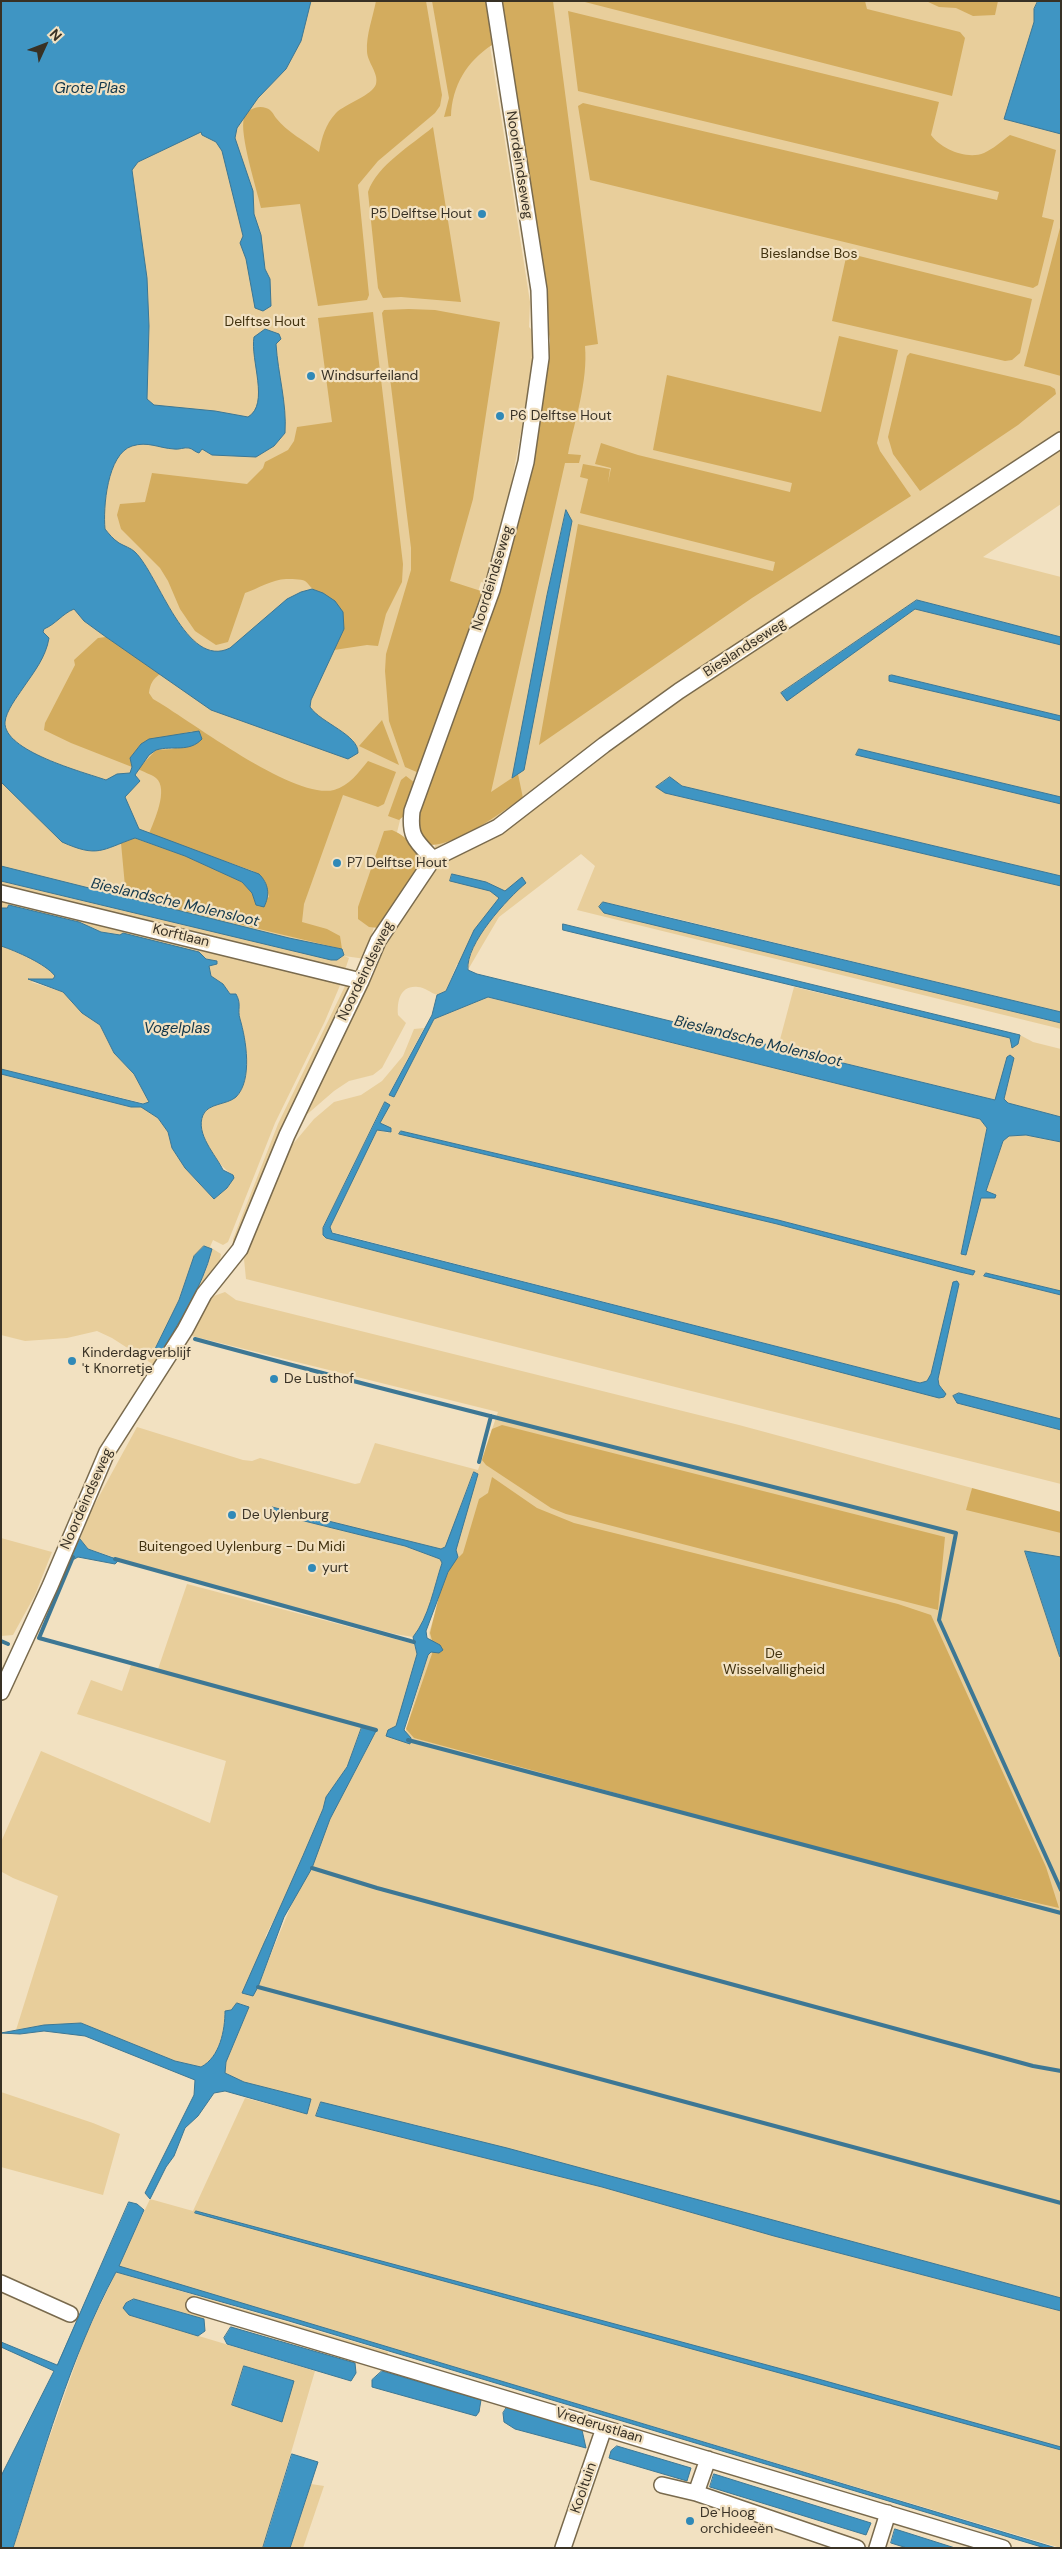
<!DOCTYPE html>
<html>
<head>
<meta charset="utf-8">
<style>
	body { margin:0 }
	#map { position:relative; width:1062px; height:2549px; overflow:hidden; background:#f2e1c1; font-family:"DM Sans",sans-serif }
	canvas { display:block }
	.frame { position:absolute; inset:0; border:2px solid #383125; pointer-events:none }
	.north { position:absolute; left:20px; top:20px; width:50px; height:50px; -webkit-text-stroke:4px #f2e1c1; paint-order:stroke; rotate:47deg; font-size:14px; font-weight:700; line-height:20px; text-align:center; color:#383125 }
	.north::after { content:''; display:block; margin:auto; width:18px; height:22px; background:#383125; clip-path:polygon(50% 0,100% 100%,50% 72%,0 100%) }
</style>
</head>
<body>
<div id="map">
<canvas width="1062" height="2549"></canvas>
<div class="frame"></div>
<div class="north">N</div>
</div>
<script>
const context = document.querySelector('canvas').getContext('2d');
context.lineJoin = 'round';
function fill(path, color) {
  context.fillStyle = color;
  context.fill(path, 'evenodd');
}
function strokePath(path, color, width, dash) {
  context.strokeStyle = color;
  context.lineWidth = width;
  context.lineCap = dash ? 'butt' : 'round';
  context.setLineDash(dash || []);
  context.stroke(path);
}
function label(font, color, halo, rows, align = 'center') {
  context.font = font + ' "DM Sans",sans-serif';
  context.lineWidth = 4.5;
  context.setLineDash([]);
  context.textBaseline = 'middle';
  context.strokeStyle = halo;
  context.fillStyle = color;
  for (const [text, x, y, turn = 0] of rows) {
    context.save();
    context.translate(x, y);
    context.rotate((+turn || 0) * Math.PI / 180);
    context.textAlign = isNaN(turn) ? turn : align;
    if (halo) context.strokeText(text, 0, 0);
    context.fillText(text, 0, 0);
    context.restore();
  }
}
fill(new Path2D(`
	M 1,1 L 483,1 L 530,302 L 529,327 L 534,332 L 534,363 L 503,528 L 485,583 L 481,582 L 451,681 L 402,812 L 366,959 L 344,956 L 349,958 L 345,970 L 65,903 L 62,899 L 19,889 L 15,891 L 1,887 L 1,881 L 337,960 L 1,873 Z
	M 514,1 L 1061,1 L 1061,504 L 983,557 L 1061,577 L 1061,637 L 918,600 L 787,700 L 915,609 L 1061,645 L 1061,716 L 893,675 L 889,681 L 1061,721 L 1061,797 L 859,749 L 857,755 L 1061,804 L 1061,876 L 682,786 L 676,782 L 665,793 L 1061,886 L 1061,1012 L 649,912 L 603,902 L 601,911 L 1061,1023 L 1061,1029 L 577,910 L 595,866 L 581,854 L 499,917 L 469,968 L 457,964 L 446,991 L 437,995 C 431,993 424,987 418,987 C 400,985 397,1001 398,1015 L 406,1023 L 382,1068 L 373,1075 L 349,1081 L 334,1091 L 304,1117 L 375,962 L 423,888 L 568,379 Z
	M 1,895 L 341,983 L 325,1021 L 275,1123 L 228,1242 L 223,1245 L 213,1240 L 210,1247 L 221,1254 L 219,1266 L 161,1359 L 158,1357 L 154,1365 L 112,1338 L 97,1331 L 67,1338 L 25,1341 L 1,1335 L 1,1074 L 131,1107 L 141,1107 L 158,1118 L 168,1132 L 172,1148 L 185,1168 L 214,1199 L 229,1185 L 233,1175 C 219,1167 194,1132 203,1114 C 209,1103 228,1105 236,1096 C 253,1079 246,1039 240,1019 C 237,1009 242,1005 236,994 L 230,994 L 223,984 L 211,977 L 209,966 L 217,964 L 206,959 L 199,952 L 101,932 L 79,922 L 9,905 L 7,908 L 1,908 ZM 204,1246 L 212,1249 C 203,1289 179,1322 159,1356 L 153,1353 L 179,1300 L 194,1256 Z
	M 1,946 C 16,951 46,964 55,976 L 53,979 L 31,982 L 63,992 L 83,1013 L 100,1025 L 114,1053 L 134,1074 L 149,1102 L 147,1104 L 1,1069 Z
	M 346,984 L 349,990 L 233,1245 L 233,1239 L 278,1124 Z
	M 794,987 L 1010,1038 L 1011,1047 L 1018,1044 L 1020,1035 L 1033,1042 L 1061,1049 L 1061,1117 L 1008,1103 L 1004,1099 L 1014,1058 L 996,1100 L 778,1047 Z
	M 487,997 L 980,1119 L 987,1128 L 961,1254 L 966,1254 L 981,1198 L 995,1197 L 996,1195 L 986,1191 L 1003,1141 L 1009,1136 L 1026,1135 L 1061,1142 L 1061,1291 L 986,1273 L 985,1276 L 1061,1295 L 1061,1419 L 959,1393 L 955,1402 L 1061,1430 L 1061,1484 L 246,1279 L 244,1259 L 275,1175 L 287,1151 L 314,1119 L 334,1102 L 361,1095 L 382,1081 L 403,1056 L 414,1029 L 424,1028 L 389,1094 L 394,1097 L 434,1019 ZM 385,1103 L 389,1105 L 380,1123 L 388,1133 L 377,1129 L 330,1227 L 332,1232 L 920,1383 L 927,1381 L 931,1374 L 955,1281 L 959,1284 L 938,1379 L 939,1385 L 943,1389 L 942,1398 L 326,1238 L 323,1235 L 323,1228 ZM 401,1131 L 778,1220 L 975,1271 L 973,1275 L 960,1272 L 777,1224 L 399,1134 Z
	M 225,1292 L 236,1300 L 739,1425 L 972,1488 L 971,1494 L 1061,1517 L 1061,2298 L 413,2124 L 316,2116 L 602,2187 L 774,2236 L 1061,2311 L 1061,2548 L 118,2267 L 150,2199 L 193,2211 L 245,2098 L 307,2114 L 311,2099 L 244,2082 L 224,2073 L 226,2062 L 249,2007 L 238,2003 L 231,2010 L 225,2011 C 225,2030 219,2057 201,2067 L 175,2061 L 81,2023 L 44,2025 L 16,2030 L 58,1896 L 13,1878 L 2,1872 L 1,1842 L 41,1751 L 210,1823 L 226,1761 L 77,1714 L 91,1680 L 122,1691 L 131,1665 L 157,1672 L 187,1584 L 414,1644 L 417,1654 L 396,1733 L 404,1736 L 431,1645 L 429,1633 L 477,1473 L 474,1472 L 445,1547 L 441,1549 L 272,1508 L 276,1514 L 405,1546 L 440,1559 L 442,1563 C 434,1587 429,1617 413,1637 L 395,1634 L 187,1580 L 88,1549 L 80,1539 L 91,1511 L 137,1427 L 243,1460 L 252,1461 L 260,1458 L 355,1484 L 360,1483 L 375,1443 L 478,1470 L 498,1412 L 188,1335 L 211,1297 ZM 362,1728 L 376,1732 C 361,1761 343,1789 330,1819 C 304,1874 280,1930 258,1987 L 243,1992 L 264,1946 L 266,1935 L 288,1892 L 323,1809 L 326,1797 L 347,1767 Z
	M 1,1538 L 52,1552 L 35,1595 L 13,1635 L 1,1636 Z
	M 1,2092 L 93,2123 L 120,2134 L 103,2195 L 1,2167 Z
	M 116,2272 L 388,2352 L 387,2358 L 207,2314 L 204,2319 L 134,2299 L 126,2303 L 129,2315 L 315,2371 L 263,2548 L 13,2548 L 46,2447 L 85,2337 Z
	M 311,2484 L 324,2486 L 303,2548 L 290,2548 Z`), '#e8ce9b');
fill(new Path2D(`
	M 376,1 L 426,1 L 442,95 L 440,106 L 435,113 L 378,161 L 358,185 L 369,295 L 367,300 L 318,306 L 300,204 L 261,208 C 257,190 239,134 244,118 C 247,109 258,105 266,108 C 272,110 273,114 276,118 C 287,132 305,141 319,152 C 322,137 325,125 336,113 C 345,104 373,95 376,84 C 379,73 367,62 367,51 C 366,35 373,17 376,1 Z
	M 432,1 L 486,1 L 492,45 C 467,61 452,86 451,116 L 444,117 L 449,98 Z
	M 500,1 L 553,1 L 598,344 L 585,346 C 588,382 575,419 568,454 L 581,455 L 579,463 L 565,463 L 491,792 L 518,774 L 523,798 C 498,814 459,845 429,845 L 420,836 L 417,823 L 419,803 L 450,717 L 547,364 L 550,341 Z
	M 581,1 L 865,1 L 867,9 L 960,32 L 965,38 L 952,96 Z
	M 926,1 L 998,1 L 995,15 L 973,16 L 956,8 L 939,7 Z
	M 568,11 L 939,102 L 931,135 C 941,149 967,160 984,153 C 993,149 1002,141 1010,135 L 1056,150 L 1042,217 L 1054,220 L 1038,285 L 1033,288 L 590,180 L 578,106 L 583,103 L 997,200 L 999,192 L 578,91 Z
	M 433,127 L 461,302 L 401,297 L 383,298 L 378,288 L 368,192 C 377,165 412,145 433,127 Z
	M 1061,224 L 1061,376 L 1024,366 Z
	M 847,253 L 1032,299 L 1020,353 L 1012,360 L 1005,361 L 832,321 Z
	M 409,309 L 435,310 L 500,322 L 473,499 L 450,581 L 481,591 L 484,596 L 419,773 L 405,767 L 389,721 L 385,671 L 386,654 L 411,570 L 411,548 L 382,313 L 384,310 Z
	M 373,312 L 403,564 L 402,582 L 386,614 L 378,646 L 367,645 L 334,650 C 350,615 347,607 313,589 C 310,587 308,583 305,581 C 301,579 290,579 286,579 C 273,579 257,589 245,593 L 228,642 L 216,645 L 195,631 L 180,609 L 168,581 L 160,568 L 121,529 L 117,515 L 120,504 L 145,502 L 152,473 L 247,484 L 263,468 L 265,462 L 288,450 L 294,441 L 297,427 L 332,422 L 318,318 Z
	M 839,336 L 898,350 L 877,443 L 880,451 L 911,496 L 752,598 L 539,745 L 578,524 L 773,571 L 775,562 L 580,513 L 588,479 L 580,477 L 583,464 L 610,469 L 608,483 L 611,468 L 595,464 L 601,443 L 638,455 L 790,492 L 792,483 L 653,450 L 667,375 L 821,412 Z
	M 910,353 L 1050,386 L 1055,389 L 1056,394 L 1018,425 L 920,491 L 893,454 L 888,437 L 907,356 Z
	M 106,637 L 160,674 C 153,679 150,684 149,693 L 153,699 C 190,720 293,800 334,790 C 349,786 359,772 368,761 L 396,772 L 384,804 L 378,807 L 343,795 L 304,904 L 302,922 L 327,929 L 340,936 L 342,949 L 126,897 L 121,843 L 134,838 L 185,856 L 242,882 L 252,893 L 256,905 L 269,897 L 265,881 L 253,871 L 149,834 C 154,821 169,789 156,778 C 151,774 143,772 138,769 L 156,750 L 173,749 L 193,731 L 141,744 L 130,758 L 132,767 L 71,743 L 44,730 L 45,723 L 75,665 L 74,660 L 98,638 Z
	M 382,720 L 399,765 L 359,746 Z
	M 406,776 L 415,783 L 405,815 L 399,820 L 388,816 L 401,780 Z
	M 392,830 C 409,837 421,852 418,870 L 379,928 L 369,927 L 358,919 L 358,907 L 384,831 Z
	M 502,1425 L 945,1537 L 938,1610 L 566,1514 L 551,1508 L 486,1465 L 482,1460 L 492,1429 Z
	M 492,1477 L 537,1508 L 574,1523 L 898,1604 L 931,1615 L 1046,1867 L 1059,1908 L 931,1879 L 414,1738 L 406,1729 L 434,1648 L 430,1633 L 441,1588 L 452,1564 L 463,1553 L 479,1499 L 488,1493 Z
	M 972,1488 L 1061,1512 L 1061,1533 L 966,1510 Z`), '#d3ac5e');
const water = new Path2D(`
	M 1,1 L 311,1 L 301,41 L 286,69 L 258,98 L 237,128 L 235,138 L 253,191 L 254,214 L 261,235 L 265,269 L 270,279 L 271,306 L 263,311 L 255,308 L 246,259 L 240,243 L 243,236 L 222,151 L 216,142 L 202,135 L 201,132 L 138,162 L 132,170 L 147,278 L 149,326 L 147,399 L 154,405 L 215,411 L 248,417 C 270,404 250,360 254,337 L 265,329 L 279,334 L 281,339 L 276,344 C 278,375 287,403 285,433 L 274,446 L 256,457 L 212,455 L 202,449 L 199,453 C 195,452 193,449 189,448 C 184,447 179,450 174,449 C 158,448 148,441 132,446 C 107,454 103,508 105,529 C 109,534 113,539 119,543 C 124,546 131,548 135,552 C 159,575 186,670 230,648 L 287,599 L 301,592 L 312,589 L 323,593 L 335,601 L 343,612 L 344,629 L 311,700 L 310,707 C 321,723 359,735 358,753 L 348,759 L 211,710 L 106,637 L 84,621 L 74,609 C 62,614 56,624 44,629 L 43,632 L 49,638 C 46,657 34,672 23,688 C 17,697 6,711 5,722 C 3,751 83,772 106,780 L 117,774 L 130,773 L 132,767 L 130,758 L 141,744 L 149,739 L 199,731 L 202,739 C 189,753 173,745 156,750 L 149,755 L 135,775 L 140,781 L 125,797 L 139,829 L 259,874 C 269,884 270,895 264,907 L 256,905 L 252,893 L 242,882 L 185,856 L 135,838 C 101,850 98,858 62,842 L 1,782 Z
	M 1038,1 L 1061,1 L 1061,134 L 1004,119 L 1034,22 L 1034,9 Z
	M 566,510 L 572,521 L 524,770 L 512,778 L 547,595 Z
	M 917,600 L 1061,637 L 1061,645 L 915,609 L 787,701 L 781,693 Z
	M 892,675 L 1061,716 L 1061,721 L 889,681 L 889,676 Z
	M 859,749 L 1061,797 L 1061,804 L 856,755 Z
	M 670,777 L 682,786 L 1061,876 L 1061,886 L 665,793 L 656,787 Z
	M 1,866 L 289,938 L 342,949 L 344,955 L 337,960 L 331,960 L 1,881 Z
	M 452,874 L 486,882 L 505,891 L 522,877 L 526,883 C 508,898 465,944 468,970 L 477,974 L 995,1100 L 1007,1057 L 1010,1055 L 1014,1058 L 1004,1099 L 1008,1103 L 1061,1117 L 1061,1142 L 1026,1135 L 1009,1136 L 1003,1141 L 986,1191 L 996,1195 L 995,1198 L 981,1198 L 966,1255 L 961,1254 L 987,1128 L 980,1119 L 488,997 L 434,1019 L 394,1097 L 389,1095 L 432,1015 L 437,995 L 446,991 L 474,930 L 499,898 L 490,891 L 450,881 Z
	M 603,902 L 1061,1012 L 1061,1023 L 604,913 L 599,907 Z
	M 9,905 L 79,922 L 101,932 L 120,935 L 123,933 L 199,952 L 206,959 L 217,961 L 217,964 L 209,966 L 211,976 L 223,984 L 230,994 L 236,994 C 242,1005 237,1009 240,1019 C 246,1039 253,1080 236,1097 C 227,1105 208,1103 203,1115 C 195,1134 216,1155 223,1170 L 233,1175 L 234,1178 L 227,1188 L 214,1199 L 185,1168 L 172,1148 L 168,1132 L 158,1118 L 141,1107 L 131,1107 L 1,1074 L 1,1069 L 143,1104 L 149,1102 L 134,1074 L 114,1053 L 100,1025 L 82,1013 L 63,992 L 28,979 L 53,979 L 55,976 C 46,964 16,951 1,946 L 1,908 L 7,908 Z
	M 563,924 L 1020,1035 L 1018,1044 L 1012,1048 L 1010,1038 L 563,930 Z
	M 385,1102 L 390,1105 L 380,1123 L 391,1128 L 391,1132 L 377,1130 L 330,1227 L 332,1233 L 920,1383 L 927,1381 L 931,1374 L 953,1282 L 957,1281 L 959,1284 L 938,1379 L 939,1385 L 946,1394 L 944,1397 L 939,1398 L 326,1238 L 323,1235 L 323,1228 Z
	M 401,1131 L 778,1220 L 975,1271 L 973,1275 L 960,1272 L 777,1224 L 399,1134 Z
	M 204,1246 L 212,1249 C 202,1289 179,1321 159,1356 L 153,1353 L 179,1300 L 194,1256 Z
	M 986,1273 L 1061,1291 L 1061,1295 L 984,1276 Z
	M 959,1393 L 1061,1419 L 1061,1430 L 957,1403 L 953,1396 Z
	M 474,1472 L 478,1474 L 456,1550 L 458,1557 L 448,1572 L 426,1631 L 427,1638 L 440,1645 L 443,1650 L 439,1653 L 431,1652 L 428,1655 L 404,1730 L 411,1738 L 410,1744 L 386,1736 L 388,1730 L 396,1726 L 417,1654 L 413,1637 C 429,1617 434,1587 442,1563 L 440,1559 L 405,1546 L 276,1514 L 272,1507 L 441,1549 L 445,1547 Z
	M 80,1539 L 88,1549 L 119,1560 L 115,1564 L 78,1557 L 69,1562 Z
	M 1025,1551 L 1061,1557 L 1061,1658 L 1060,1657 Z
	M 362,1727 L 376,1731 L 330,1819 L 312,1868 L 284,1917 L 258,1987 L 253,1996 L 242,1993 C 269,1931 297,1871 323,1809 L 326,1797 L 347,1767 Z
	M 237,2003 L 249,2007 L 226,2062 L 225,2073 L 244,2082 L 311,2099 L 307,2114 L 225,2091 L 214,2093 L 198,2116 L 185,2128 L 174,2156 L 166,2167 L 150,2199 L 145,2193 L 194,2095 L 195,2080 L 85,2036 L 44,2031 L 20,2034 L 1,2033 L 44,2025 L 81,2023 L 175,2061 L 201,2067 C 220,2057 225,2030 225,2011 L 231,2010 Z
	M 321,2102 L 507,2148 L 1061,2298 L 1061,2311 L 774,2236 L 602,2187 L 316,2116 Z
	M 129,2202 L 137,2204 L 144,2210 L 119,2266 L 1056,2548 L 1045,2548 L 289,2321 L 116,2272 C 70,2357 43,2455 13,2548 L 1,2548 L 1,2476 L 54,2371 L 1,2347 L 1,2342 L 57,2365 Z
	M 196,2211 L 804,2375 L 1061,2447 L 1061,2450 L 195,2213 Z
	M 134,2299 L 204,2319 L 205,2331 L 198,2336 L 129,2315 L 123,2308 L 126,2303 Z
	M 231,2327 L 355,2363 L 356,2373 L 351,2381 L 227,2344 L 224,2338 Z
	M 244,2366 L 294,2381 L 282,2422 L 232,2405 Z
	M 382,2371 L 481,2400 L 479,2412 L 476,2416 L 372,2387 L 372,2380 Z
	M 507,2407 L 582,2430 L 586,2448 L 515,2429 L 504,2422 L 503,2413 Z
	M 617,2446 L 691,2468 L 687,2481 L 609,2458 L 611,2451 Z
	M 292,2454 L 318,2462 L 290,2548 L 263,2548 Z
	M 714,2474 L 871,2523 L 866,2535 L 710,2487 Z
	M 895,2529 L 955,2548 L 907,2548 L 891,2543 Z`);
fill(water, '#3f95c3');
strokePath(water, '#3d7794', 1);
strokePath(new Path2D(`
	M 195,1339 C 447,1408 702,1468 956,1533 L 939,1620 L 1061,1890
	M 479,1462 L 491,1416
	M 73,1557 L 39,1638 L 376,1730
	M 115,1559 L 414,1642
	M 1,1641 L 8,1644
	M 408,1740 L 1061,1913
	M 312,1868 L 377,1888 L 1033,2066 L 1061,2071
	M 258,1987 L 1061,2203`), '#3d7794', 4);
const minor = new Path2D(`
	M 433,859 C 416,841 409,837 412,811 L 492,590 L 526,462 L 541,358 L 539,290 L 494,1
	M 1,893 L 361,981
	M 1,1692 L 50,1586 L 107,1452 L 185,1330 L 204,1294 L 240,1249 L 287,1135 L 361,981 L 378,941 L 433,859 L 498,827 L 604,745 L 679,691 L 1061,440
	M 1,2283 L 70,2314
	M 194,2305 L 1003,2548
	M 662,2485 L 696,2493 L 857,2548
	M 696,2493 L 708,2459
	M 563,2548 L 604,2428
	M 877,2548 L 888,2513`);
strokePath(minor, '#796a4d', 18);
strokePath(minor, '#fff', 15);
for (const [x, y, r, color] of [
	[482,214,5,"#3089b7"],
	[311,376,5,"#3089b7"],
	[500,416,5,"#3089b7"],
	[337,863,5,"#3089b7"],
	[72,1361,5,"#3089b7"],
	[274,1379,5,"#3089b7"],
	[232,1515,5,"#3089b7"],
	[312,1568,5,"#3089b7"],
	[690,2521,5,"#3089b7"]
]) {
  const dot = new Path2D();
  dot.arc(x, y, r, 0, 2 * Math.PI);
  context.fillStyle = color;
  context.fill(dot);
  strokePath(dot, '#f2e1c1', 2);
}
label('14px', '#383125', '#f2e1c1', [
	["Noordeindseweg",519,165,81],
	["Noordeindseweg",493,578,-73],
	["Bieslandseweg",745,648,-33],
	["Korftlaan",181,936,14],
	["Noordeindseweg",366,971,-64],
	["Noordeindseweg",87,1499,-66],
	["Vrederustlaan",599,2426,17],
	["Kooltuin",584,2488,-71]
]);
label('14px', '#383125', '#f2e1c1', [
	["P5 Delftse Hout",472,214,"right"],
	["Windsurfeiland",321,376],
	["P6 Delftse Hout",510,416],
	["P7 Delftse Hout",347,863],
	["Kinderdagverblijf",82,1353],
	["'t Knorretje",82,1369],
	["De Lusthof",284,1379],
	["De Uylenburg",242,1515],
	["yurt",322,1568],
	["De Hoog",700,2513],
	["orchideeën",700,2529]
], 'left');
label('14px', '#42320f', '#f2e1c1', [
	["Bieslandse Bos",809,254],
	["Delftse Hout",265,322],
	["Buitengoed Uylenburg - Du Midi",242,1547],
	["De",774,1654],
	["Wisselvalligheid",774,1670]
]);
label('italic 15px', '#12374b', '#f2e1c1', [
	["Grote Plas",90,89],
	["Bieslandsche Molensloot",175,903,13],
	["Vogelplas",177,1029],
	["Bieslandsche Molensloot",758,1042,14]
]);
</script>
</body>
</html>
